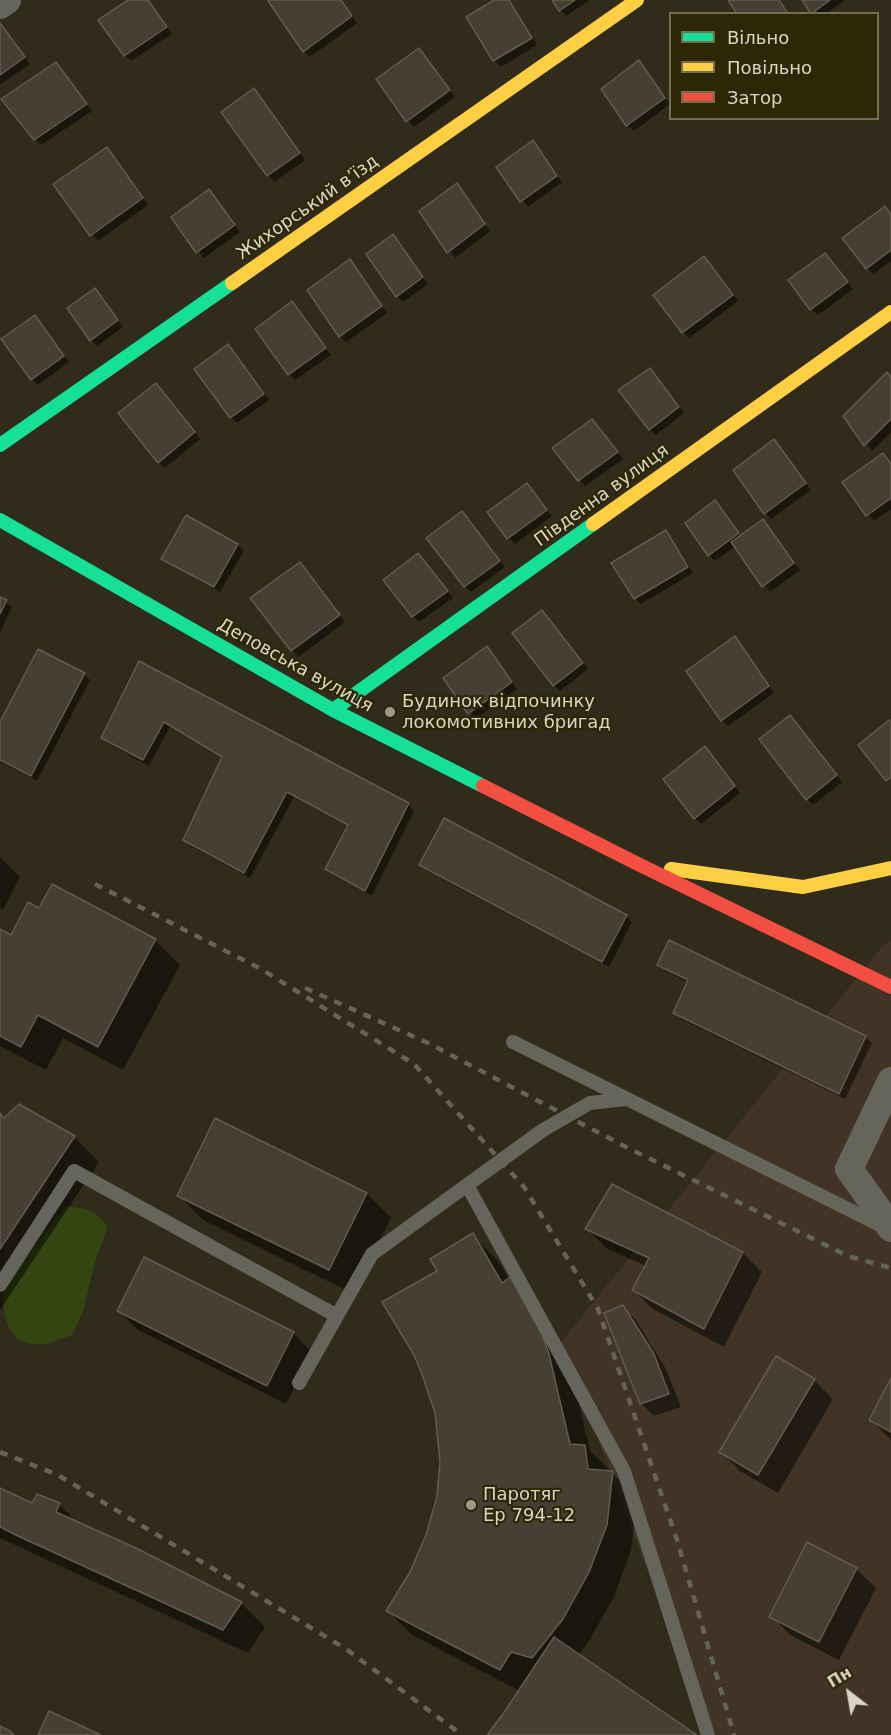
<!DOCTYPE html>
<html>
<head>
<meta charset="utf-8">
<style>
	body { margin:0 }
	#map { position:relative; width:891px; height:1735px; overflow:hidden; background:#302b1a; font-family:"DejaVu Sans",sans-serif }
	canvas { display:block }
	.legend { position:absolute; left:669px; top:12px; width:210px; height:108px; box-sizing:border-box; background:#2e2706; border:2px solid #736d52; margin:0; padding:8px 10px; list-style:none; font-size:18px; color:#dad5c4 }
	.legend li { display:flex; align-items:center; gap:12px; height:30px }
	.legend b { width:30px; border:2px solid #736d52 }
	.north { position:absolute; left:819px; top:1663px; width:60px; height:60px; -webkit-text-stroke:4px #2e2706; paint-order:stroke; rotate:329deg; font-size:16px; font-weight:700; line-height:24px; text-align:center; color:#dad5c4 }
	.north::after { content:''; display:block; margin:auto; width:21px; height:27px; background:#dad5c4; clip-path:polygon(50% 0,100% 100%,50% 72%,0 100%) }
</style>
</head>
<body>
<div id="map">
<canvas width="891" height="1735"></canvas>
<ul class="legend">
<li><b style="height:8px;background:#16e098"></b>Вільно</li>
<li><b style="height:8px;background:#ffcf43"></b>Повільно</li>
<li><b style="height:8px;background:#f24e42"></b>Затор</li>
</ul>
<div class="north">Пн</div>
</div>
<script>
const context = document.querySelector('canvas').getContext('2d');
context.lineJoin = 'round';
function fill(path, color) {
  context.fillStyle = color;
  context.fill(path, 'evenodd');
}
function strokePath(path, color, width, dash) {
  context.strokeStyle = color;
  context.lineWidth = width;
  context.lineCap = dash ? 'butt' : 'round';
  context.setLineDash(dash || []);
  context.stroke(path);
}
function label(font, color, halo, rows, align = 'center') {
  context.font = font + ' "DejaVu Sans",sans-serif';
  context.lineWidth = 4.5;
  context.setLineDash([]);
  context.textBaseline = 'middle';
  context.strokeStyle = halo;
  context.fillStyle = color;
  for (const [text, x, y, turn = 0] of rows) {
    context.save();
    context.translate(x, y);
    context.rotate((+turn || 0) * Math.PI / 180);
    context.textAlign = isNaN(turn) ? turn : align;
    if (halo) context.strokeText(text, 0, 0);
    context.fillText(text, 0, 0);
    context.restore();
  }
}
fill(new Path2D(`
	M 891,940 L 891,1735 L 710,1735 L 561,1342 L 882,947 Z`), '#413427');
fill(new Path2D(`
	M 66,1207 C 88,1207 93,1210 108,1226 L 95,1262 L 83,1312 L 72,1335 C 59,1340 46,1346 32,1344 C 2,1340 0,1301 6,1277 C 12,1267 24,1259 32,1250 C 43,1236 54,1221 66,1207 Z`), '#334510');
fill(new Path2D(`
	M 130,0 L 148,0 L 172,34 L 131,61 L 125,55 Z
	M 272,0 L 341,0 L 357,23 L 310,57 L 304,51 Z
	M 497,0 L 511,2 L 537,45 L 501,67 L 494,60 L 468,17 Z
	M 554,0 L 590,0 L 566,16 Z
	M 804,0 L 845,0 L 826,14 L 813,14 Z
	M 0,24 L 30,64 L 0,85 Z
	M 419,50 L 455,97 L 414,127 L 408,121 Z
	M 639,62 L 670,104 L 634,131 L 628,125 Z
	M 56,64 L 92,111 L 41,145 L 35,139 Z
	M 260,96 L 305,160 L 274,182 L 268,175 Z
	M 533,142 L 562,182 L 528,207 L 498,167 Z
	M 113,155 L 148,205 L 98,241 L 55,184 Z
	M 457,185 L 490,231 L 455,258 L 421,212 Z
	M 209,191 L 240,232 L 204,258 L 173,217 Z
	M 884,208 L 891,215 L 891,261 L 873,274 L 867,268 Z
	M 393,236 L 428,284 L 403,302 L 397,296 Z
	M 704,258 L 738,301 L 689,338 L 683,332 Z
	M 350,261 L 387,313 L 346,342 L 340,336 Z
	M 831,261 L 853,289 L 818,315 L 811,309 Z
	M 95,290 L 123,327 L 97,346 L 91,340 Z
	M 292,303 L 331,355 L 295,380 L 289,374 Z
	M 35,317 L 69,362 L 38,385 L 32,379 Z
	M 228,346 L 269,400 L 237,423 L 231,417 Z
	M 656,376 L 684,413 L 656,435 L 650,429 Z
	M 891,378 L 891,432 L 872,451 L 845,416 Z
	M 162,392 L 200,439 L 165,468 L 159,462 Z
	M 598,427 L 623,459 L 585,486 L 554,448 Z
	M 774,441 L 811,490 L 771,519 L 765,513 Z
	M 883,455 L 891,464 L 891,509 L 874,521 L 844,482 Z
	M 533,492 L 552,516 L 515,544 L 509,538 Z
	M 721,508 L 741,536 L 763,521 L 800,570 L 770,592 L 736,546 L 715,561 L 709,555 Z
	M 468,519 L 505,567 L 471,592 L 465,586 Z
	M 666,532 L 672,538 L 693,573 L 641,604 L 635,598 Z
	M 238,545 L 244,551 L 220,592 L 169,564 L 163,558 Z
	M 424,561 L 453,598 L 419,622 L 413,616 Z
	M 306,571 L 345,622 L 298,657 L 252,599 Z
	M 0,598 L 12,607 L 0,633 Z
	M 548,618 L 588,669 L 560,691 L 554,685 Z
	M 735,638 L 774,693 L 728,726 L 722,720 Z
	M 487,648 L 517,689 L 475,719 L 445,679 Z
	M 140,663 L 408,804 L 414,811 L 372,896 L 333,875 L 327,869 L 349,827 L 294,797 L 250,878 L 191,846 L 185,839 L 223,759 L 170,727 L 149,766 L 109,744 L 102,738 Z
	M 84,674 L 90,680 L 37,781 L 0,762 L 0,725 Z
	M 790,717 L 842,782 L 813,805 L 807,799 Z
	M 711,754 L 740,793 L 701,824 L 695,818 Z
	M 0,857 L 20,877 L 3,910 L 0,908 Z
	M 421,865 L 626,916 L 632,922 L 609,967 L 427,871 Z
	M 0,931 L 11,937 L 155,940 L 180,965 L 123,1070 L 63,1038 L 46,1070 L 0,1046 Z
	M 670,942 L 866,1037 L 872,1043 L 845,1099 L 681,1019 L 675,1012 L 689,983 L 665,971 L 659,965 Z
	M 19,1106 L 74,1137 L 99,1162 L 0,1310 L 0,1115 L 5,1120 Z
	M 216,1120 L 367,1194 L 391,1218 L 354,1294 L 203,1220 L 179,1196 Z
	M 612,1186 L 743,1253 L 762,1272 L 724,1347 L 653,1309 L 633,1290 L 646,1266 L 606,1248 L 587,1229 Z
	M 472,1235 L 497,1260 L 573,1379 L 590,1451 L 637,1497 L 631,1550 L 614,1597 L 587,1644 L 578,1655 L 694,1735 L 488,1735 L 520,1691 L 412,1635 L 388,1611 L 411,1573 L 428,1536 L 438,1497 L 441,1462 L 439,1272 Z
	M 622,1307 L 636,1320 L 666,1369 L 681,1407 L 654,1416 L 641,1403 Z
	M 119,1311 L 293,1333 L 312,1352 L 286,1404 L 138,1330 Z
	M 814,1380 L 833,1399 L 778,1493 L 740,1471 L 721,1452 Z
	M 891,1382 L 891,1440 L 871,1420 Z
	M 0,1490 L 33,1505 L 59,1504 L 79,1525 L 241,1603 L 265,1627 L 248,1653 L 0,1538 Z
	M 856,1569 L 876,1588 L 839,1660 L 790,1635 L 771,1616 Z`), '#0007');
const building = new Path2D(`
	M 128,0 L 148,0 L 167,27 L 124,56 L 98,20 Z
	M 269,0 L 341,0 L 352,16 L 303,52 L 268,1 Z
	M 494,0 L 509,0 L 532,38 L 493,61 L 466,17 Z
	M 552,0 L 575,0 L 559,11 Z
	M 728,0 L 779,0 L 787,12 L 785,14 L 737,14 Z
	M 802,0 L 830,0 L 811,14 Z
	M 0,23 L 25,57 L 0,75 Z
	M 419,48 L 450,90 L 406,122 L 376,79 Z
	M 639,60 L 665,98 L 626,126 L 601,89 Z
	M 56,62 L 87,104 L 34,140 L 1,99 Z
	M 254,88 L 300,153 L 267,176 L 221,112 Z
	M 533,140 L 557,176 L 520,202 L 496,167 Z
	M 107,147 L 143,198 L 90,236 L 53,184 Z
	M 457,183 L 485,224 L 447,253 L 419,211 Z
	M 209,189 L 235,225 L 196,253 L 171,217 Z
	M 885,206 L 891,215 L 891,250 L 866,269 L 842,238 Z
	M 393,234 L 423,277 L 396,297 L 366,254 Z
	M 825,253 L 848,282 L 810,310 L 788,280 Z
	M 704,256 L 733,295 L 682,333 L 653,295 Z
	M 350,259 L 382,306 L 339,337 L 307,290 Z
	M 95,288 L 118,320 L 90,341 L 67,308 Z
	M 292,301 L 326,348 L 288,375 L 255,329 Z
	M 35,315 L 64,356 L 31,380 L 1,339 Z
	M 228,344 L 264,394 L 230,418 L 194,369 Z
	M 650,368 L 679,407 L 649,430 L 618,390 Z
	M 887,372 L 891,377 L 891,419 L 864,446 L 843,416 Z
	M 156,383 L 195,432 L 158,463 L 118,413 Z
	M 592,419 L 618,452 L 578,481 L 552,448 Z
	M 774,439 L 806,483 L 764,514 L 733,470 Z
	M 883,453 L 891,464 L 891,498 L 866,516 L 842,482 Z
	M 527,483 L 547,510 L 507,539 L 487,512 Z
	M 715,500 L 739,533 L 708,556 L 685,523 Z
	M 462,511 L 500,561 L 464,587 L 426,538 Z
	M 186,515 L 238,544 L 214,587 L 161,559 Z
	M 763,519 L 794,563 L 762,587 L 731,542 Z
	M 666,530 L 688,567 L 634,599 L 611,563 Z
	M 418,553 L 448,591 L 412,617 L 383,580 Z
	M 300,562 L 340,615 L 291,651 L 250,598 Z
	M 0,597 L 7,600 L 0,614 Z
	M 542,610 L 583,663 L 553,686 L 512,633 Z
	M 735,636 L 769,686 L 721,721 L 686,671 Z
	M 487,646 L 512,682 L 468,714 L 443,678 Z
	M 38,649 L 85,673 L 31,776 L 0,760 L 0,722 Z
	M 139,661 L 409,803 L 365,891 L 325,869 L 348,825 L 287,792 L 244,873 L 183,840 L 222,757 L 164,722 L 143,760 L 101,738 Z
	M 790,715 L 837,775 L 806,800 L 759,739 Z
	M 889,720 L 891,723 L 891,777 L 886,781 L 858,745 Z
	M 705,746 L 735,786 L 694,819 L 663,779 Z
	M 444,818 L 627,915 L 602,962 L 419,865 Z
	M 52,884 L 156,939 L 98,1047 L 38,1015 L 21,1047 L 0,1036 L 0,929 L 11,935 L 28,902 L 39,908 Z
	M 669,940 L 866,1036 L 839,1094 L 673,1013 L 688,980 L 657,965 Z
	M 19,1104 L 75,1136 L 0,1249 L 0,1113 L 4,1118 Z
	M 215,1118 L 367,1193 L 329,1270 L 177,1196 Z
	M 612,1184 L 743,1252 L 704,1329 L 632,1290 L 649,1258 L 585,1229 Z
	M 473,1233 L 502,1283 L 513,1275 L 535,1314 L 549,1354 L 570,1444 L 585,1445 L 588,1469 L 613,1471 L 607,1525 L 589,1572 L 563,1619 L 532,1658 L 511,1652 L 500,1670 L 386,1611 L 410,1572 L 426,1535 L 437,1496 L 440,1462 L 435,1413 L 423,1377 L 414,1355 L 382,1302 L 437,1271 L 430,1259 Z
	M 144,1257 L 294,1332 L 267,1386 L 117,1311 Z
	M 623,1305 L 654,1354 L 669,1394 L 640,1404 L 604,1313 Z
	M 776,1356 L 815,1379 L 758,1475 L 719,1452 Z
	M 891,1378 L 891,1432 L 869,1420 Z
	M 0,1488 L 32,1503 L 37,1494 L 60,1503 L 56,1512 L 138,1549 L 242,1602 L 223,1630 L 18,1536 L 0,1527 Z
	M 807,1542 L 857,1568 L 819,1642 L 769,1617 Z
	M 554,1637 L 697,1735 L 487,1735 L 503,1714 Z
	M 49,1711 L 101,1735 L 38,1735 Z
	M 0,1726 L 10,1731 L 14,1735 L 0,1735 Z`);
fill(building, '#473f34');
strokePath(building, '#635b4f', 1.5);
strokePath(new Path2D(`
	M 513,1042 L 884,1227
	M 467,1185 L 624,1471 L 708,1735
	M 0,1285 L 74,1171 L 337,1316
	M 299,1383 L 372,1254 L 543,1130 L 590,1103 L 626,1099`), '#65655b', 14);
strokePath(new Path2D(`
	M 0,5 L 7,0
	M 891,1081 L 849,1169 L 891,1228`), '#65655b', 28);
strokePath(new Path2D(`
	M 0,445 L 232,283
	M 0,520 L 333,710 L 483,786
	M 333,710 L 593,524`), '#16e098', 14);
strokePath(new Path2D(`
	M 232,283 L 637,0
	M 593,524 L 891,312
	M 671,869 L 803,887 L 891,868`), '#ffcf43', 14);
strokePath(new Path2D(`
	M 483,786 L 642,866 L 891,987`), '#f24e42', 14);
strokePath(new Path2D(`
	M 95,884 L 261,969 L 414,1064 L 524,1187 L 598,1309 L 677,1540 L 734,1735
	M 305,988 L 428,1043 L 626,1147 L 848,1256 L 891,1268
	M 0,1452 L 58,1475 L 346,1649 L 462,1735`), '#666459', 4.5, [8, 8]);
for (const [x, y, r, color] of [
	[390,712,6,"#9e9a88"],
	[471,1505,6,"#9e9a88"]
]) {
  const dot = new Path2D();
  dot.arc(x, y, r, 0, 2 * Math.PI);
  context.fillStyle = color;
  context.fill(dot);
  strokePath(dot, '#2e2706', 2);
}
label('18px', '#dad5c4', '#2e2706', [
	["Жихорський в’їзд",308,208,-35],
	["Південна вулиця",602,496,-36],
	["Деповська вулиця",295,666,29]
]);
label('18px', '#dad5c4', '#2e2706', [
	["Будинок відпочинку",402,702],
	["локомотивних бригад",402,723],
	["Паротяг",483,1495],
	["Ер 794-12",483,1516]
], 'left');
</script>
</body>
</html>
